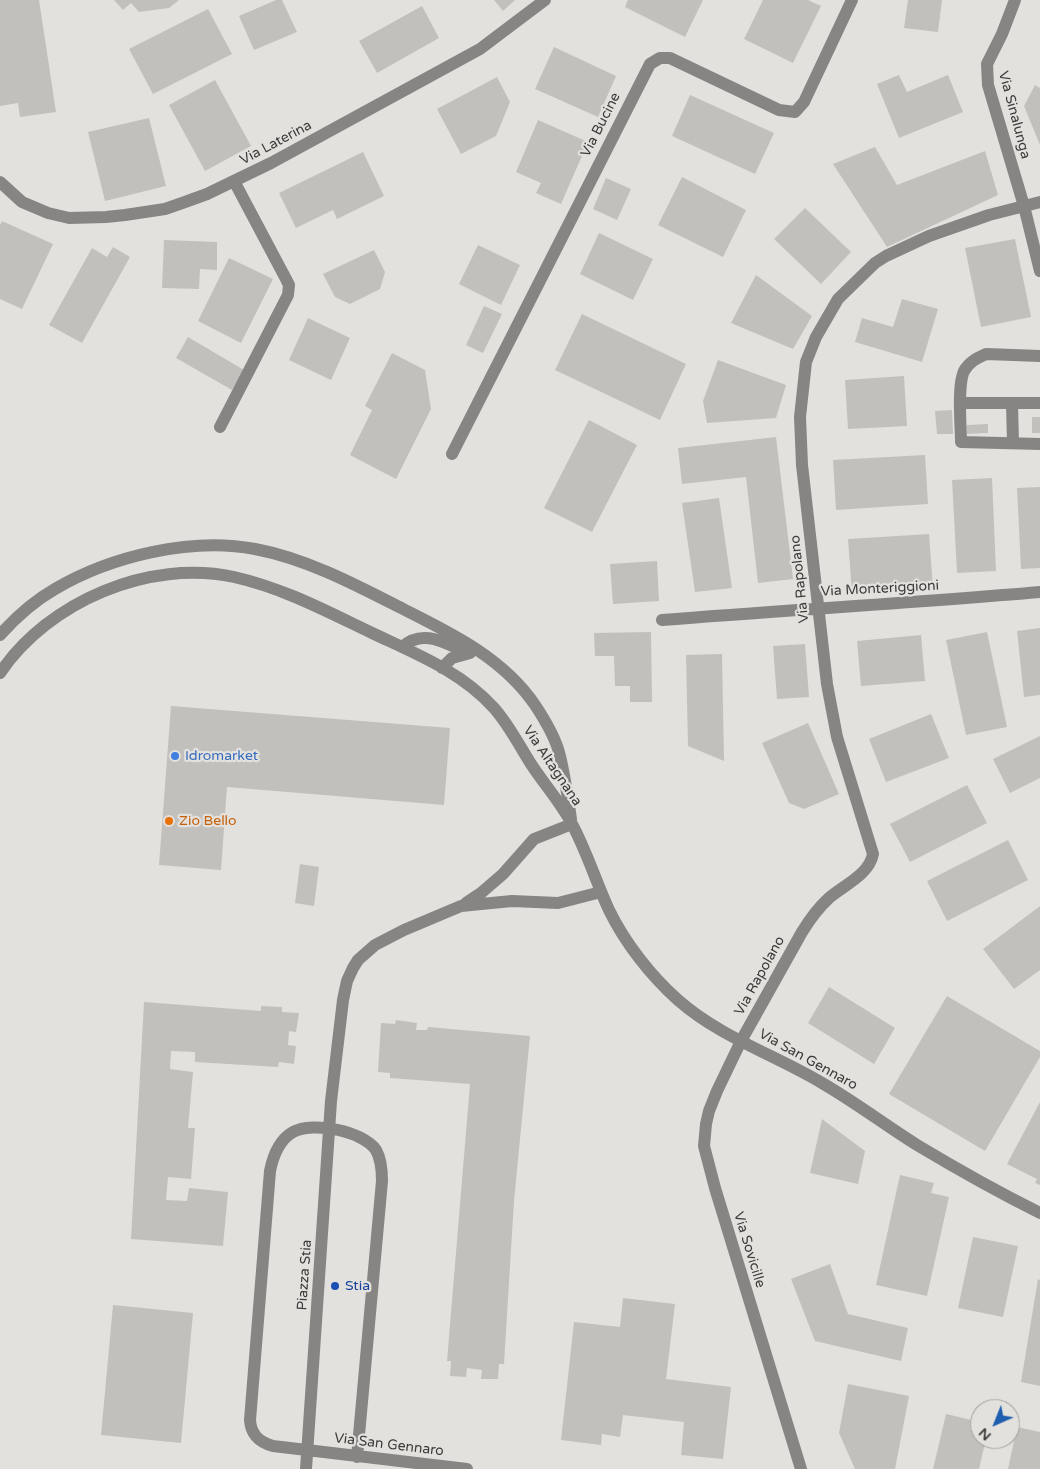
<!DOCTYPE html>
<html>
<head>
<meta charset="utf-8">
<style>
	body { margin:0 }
	#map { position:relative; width:1040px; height:1469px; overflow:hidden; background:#e3e1de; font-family:"Varela Round",sans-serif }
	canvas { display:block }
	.north { position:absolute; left:970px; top:1399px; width:50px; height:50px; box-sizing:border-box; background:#e3e1de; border:1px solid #a19f9c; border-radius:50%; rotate:224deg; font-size:14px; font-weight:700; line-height:20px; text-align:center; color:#3d3b3a }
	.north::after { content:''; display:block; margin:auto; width:18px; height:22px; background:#1f5eaf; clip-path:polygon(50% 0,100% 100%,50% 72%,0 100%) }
</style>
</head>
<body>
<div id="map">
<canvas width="1040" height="1469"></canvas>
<div class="north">N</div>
</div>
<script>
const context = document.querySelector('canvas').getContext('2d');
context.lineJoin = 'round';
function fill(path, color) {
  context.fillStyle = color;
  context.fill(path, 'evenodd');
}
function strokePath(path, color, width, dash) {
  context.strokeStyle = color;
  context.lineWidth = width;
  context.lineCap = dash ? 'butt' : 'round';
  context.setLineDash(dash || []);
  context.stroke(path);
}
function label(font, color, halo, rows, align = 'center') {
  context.font = font + ' "Varela Round",sans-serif';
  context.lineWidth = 4.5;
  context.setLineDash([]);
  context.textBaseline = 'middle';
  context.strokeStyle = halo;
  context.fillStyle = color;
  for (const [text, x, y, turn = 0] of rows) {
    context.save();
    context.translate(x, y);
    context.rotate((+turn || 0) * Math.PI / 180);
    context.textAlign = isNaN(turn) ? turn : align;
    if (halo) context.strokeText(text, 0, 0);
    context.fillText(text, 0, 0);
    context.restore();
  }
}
fill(new Path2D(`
	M 0,0 L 39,0 L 56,112 L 20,117 L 18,103 L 0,106 Z
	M 114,0 L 179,0 L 169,8 L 139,12 L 131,3 L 123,10 Z
	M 276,0 L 282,0 L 297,32 L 254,50 L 239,16 Z
	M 494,0 L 515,0 L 503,11 Z
	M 628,0 L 703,0 L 685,37 L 625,7 Z
	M 763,0 L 808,0 L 821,6 L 793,63 L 744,39 Z
	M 908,0 L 942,0 L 938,32 L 904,28 Z
	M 422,6 L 439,38 L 377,73 L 359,41 Z
	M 208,9 L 232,54 L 153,94 L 129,49 Z
	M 554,47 L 616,76 L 598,117 L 535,89 Z
	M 899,75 L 907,92 L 948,75 L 963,112 L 899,138 L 877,84 Z
	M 497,77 L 510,102 L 496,136 L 461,154 L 437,109 Z
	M 215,80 L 251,146 L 205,171 L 169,105 Z
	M 1035,85 L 1040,88 L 1040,145 L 1024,106 Z
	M 690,95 L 774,133 L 755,174 L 672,136 Z
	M 149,118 L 166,186 L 105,201 L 88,132 Z
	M 538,120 L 588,142 L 561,204 L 536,193 L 541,183 L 516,172 Z
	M 875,147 L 897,185 L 985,151 L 998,195 L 887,247 L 833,164 Z
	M 363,152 L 384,196 L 337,219 L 333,210 L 296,228 L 279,193 Z
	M 682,177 L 746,210 L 723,257 L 658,225 Z
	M 606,178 L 631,189 L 617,220 L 593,209 Z
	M 805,208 L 851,252 L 821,284 L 774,239 Z
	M 2,221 L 53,244 L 22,309 L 0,299 L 0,225 Z
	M 599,233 L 653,259 L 633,300 L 580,274 Z
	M 1015,239 L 1031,317 L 981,327 L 965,248 Z
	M 164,240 L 217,242 L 217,270 L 200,269 L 199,289 L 162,288 Z
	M 478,245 L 520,265 L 501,305 L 459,284 Z
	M 113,247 L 130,257 L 82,343 L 49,325 L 92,248 L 107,257 Z
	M 374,250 L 385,272 L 380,289 L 350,304 L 335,297 L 323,274 Z
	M 229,258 L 273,279 L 241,343 L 198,321 Z
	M 756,275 L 812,316 L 793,349 L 731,323 Z
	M 902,299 L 938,309 L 922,362 L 855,342 L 862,318 L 893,327 Z
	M 484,306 L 502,314 L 483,353 L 466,345 Z
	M 582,314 L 686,364 L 660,420 L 555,370 Z
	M 308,318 L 350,338 L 331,380 L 289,360 Z
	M 188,337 L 244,370 L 232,390 L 176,358 Z
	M 392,353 L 425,370 L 431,409 L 396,479 L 350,455 L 372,410 L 365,406 Z
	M 718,360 L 786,385 L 776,418 L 707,423 L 703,401 Z
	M 904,376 L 907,426 L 848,429 L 845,380 Z
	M 952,410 L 953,434 L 937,434 L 935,411 Z
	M 1032,417 L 1040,417 L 1040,433 L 1032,433 Z
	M 589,420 L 637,445 L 592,532 L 544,508 Z
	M 988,424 L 988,433 L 967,434 L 967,425 Z
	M 776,437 L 793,579 L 758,583 L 746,477 L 682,484 L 678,448 Z
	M 925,455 L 928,504 L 836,510 L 833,460 Z
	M 992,478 L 996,571 L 957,573 L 952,480 Z
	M 1040,487 L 1040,568 L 1021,569 L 1017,488 Z
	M 719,498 L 732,588 L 695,592 L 682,503 Z
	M 929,534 L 933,588 L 852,594 L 848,539 Z
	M 657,561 L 659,601 L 613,604 L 610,564 Z
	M 1040,628 L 1040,695 L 1024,697 L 1017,631 Z
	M 651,632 L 652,702 L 630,702 L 630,686 L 615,686 L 614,656 L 595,656 L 594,633 Z
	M 987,632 L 1007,727 L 966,735 L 946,640 Z
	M 921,635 L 925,681 L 861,686 L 857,641 Z
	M 805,644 L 809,697 L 777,699 L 773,646 Z
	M 722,654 L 724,761 L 688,746 L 686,655 Z
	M 171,706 L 450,728 L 444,805 L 227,787 L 221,870 L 159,865 Z
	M 931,714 L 949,758 L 886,782 L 869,739 Z
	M 808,723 L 839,794 L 804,809 L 789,803 L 762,743 Z
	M 1040,736 L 1040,778 L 1010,793 L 993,759 Z
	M 967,785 L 987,823 L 910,862 L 890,824 Z
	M 1008,840 L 1028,880 L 947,921 L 927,881 Z
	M 300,864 L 319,867 L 314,906 L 295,903 Z
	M 1040,906 L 1040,970 L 1014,989 L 983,949 Z
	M 829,987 L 895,1028 L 874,1064 L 808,1023 Z
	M 947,996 L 1040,1051 L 1040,1057 L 985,1151 L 889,1094 Z
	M 144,1002 L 261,1011 L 261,1006 L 282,1007 L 282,1012 L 299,1013 L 296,1032 L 289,1031 L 288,1045 L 296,1046 L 294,1064 L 279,1062 L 278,1067 L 195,1062 L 195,1052 L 171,1051 L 170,1069 L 193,1072 L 188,1128 L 195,1128 L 191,1179 L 168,1177 L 166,1200 L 187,1201 L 189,1188 L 228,1192 L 223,1246 L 131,1239 Z
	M 396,1020 L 417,1023 L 416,1030 L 427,1030 L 428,1027 L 530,1036 L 514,1201 L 504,1364 L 499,1364 L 498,1379 L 481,1379 L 482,1370 L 467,1368 L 466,1377 L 450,1376 L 451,1361 L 447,1361 L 470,1084 L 390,1078 L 390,1073 L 378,1072 L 381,1023 L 395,1024 Z
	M 1040,1102 L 1040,1185 L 1035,1183 L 1037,1179 L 1007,1164 Z
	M 822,1119 L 865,1151 L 858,1184 L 810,1173 Z
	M 900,1175 L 934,1183 L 931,1193 L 949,1197 L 927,1296 L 876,1285 Z
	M 973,1237 L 1018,1246 L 1003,1317 L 958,1308 Z
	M 830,1264 L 848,1314 L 908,1328 L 901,1361 L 815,1341 L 791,1279 Z
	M 1038,1279 L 1040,1280 L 1040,1386 L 1021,1382 Z
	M 623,1298 L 675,1304 L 666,1379 L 731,1387 L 723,1459 L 681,1455 L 684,1422 L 623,1415 L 620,1437 L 602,1434 L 601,1445 L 561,1440 L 574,1322 L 620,1327 Z
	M 113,1305 L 193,1313 L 181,1443 L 101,1435 Z
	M 848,1384 L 909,1396 L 895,1469 L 855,1469 L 839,1433 Z
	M 946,1414 L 980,1422 L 980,1439 L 986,1439 L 979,1469 L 933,1469 Z
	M 1017,1427 L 1040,1432 L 1040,1469 L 1008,1469 Z`), '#c2c0bd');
strokePath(new Path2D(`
	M 1015,0 L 1002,34 L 987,64 L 988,85 L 1024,206 L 1040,271
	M 0,182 L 22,202 L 48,213 L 69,218 L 106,217 L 125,215 L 165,209 L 185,202 L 207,194 L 271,163 L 480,49 L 545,0
	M 1040,356 L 986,354 C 977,358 969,362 964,371 C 957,386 961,425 961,442 L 1040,444
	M 960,403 L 1040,403
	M 1012,404 L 1013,443
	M 220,427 L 288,295 L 289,285 L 286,279 L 234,181
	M 452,454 L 650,64 L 660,58 L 670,58 L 779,110 L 795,112 L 804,102 L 852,0
	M 662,620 C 788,610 914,603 1040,592
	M 0,635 C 16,617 34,601 55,589 C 111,556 191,537 255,549 C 308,559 358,586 405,610 C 453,634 504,659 535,705 C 545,720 556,738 560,756 C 565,777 568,798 571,819
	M 402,647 C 423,628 445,643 468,653
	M 442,668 L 452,658 L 470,653
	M 0,673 C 49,601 149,559 234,577 C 283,588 326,611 370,632 C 414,653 461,671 494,708 C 509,725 519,745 531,764 C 544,784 561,803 572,824 C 587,852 596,882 609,910 C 625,943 651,976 678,1000 C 720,1037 775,1055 822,1083 C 855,1102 885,1125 917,1145 C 957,1169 998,1192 1040,1213
	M 466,903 L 481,893 L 503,874 L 534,839 L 572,824
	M 357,1457 L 382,1181 C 382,1171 381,1159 376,1150 C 363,1131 313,1121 293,1132 C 279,1140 273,1156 270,1171 L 250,1420 C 251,1435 259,1442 273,1446 L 467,1469
	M 306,1469 L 331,1101 L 343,1000 L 347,981 L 353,968 L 358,960 L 375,945 L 404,930 L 461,906 L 512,901 L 558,903 L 601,892
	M 801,1469 L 715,1188 L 704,1146 L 706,1124 L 709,1111 L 717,1091 L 741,1041 L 802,932 C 810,919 818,908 829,898 C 844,885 869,875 873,854 L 837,737 L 827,684 L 802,465 L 800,417 L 806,362 L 816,337 L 838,299 L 875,263 L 886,256 L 929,236 L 989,215 L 1040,202`), '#878584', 12);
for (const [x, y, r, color] of [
	[175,756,5,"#3f7fe0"],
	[169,821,5,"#e8710a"],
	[335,1286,5,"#1a4fb4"]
]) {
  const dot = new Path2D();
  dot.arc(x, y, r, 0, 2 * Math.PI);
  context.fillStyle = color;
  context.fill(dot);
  strokePath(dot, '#e3e1de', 2);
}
label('14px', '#3d3b3a', '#e3e1de', [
	["Via Sinalunga",1014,115,75],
	["Via Bucine",601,125,-63],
	["Via Laterina",276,143,-28],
	["Via Rapolano",800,579,-96],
	["Via Monteriggioni",880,589,-3],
	["Via Altagnana",552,766,56],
	["Via Rapolano",760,976,-61],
	["Via San Gennaro",808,1060,29],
	["Via Sovicille",749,1250,73],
	["Piazza Stia",305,1275,-86],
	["Via San Gennaro",389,1445,7]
]);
label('14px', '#366cbe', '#e3e1de', [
	["Idromarket",185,756]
], 'left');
label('14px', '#c56008', '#e3e1de', [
	["Zio Bello",179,821]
], 'left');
label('14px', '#164399', '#e3e1de', [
	["Stia",345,1286]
], 'left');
</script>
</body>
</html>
